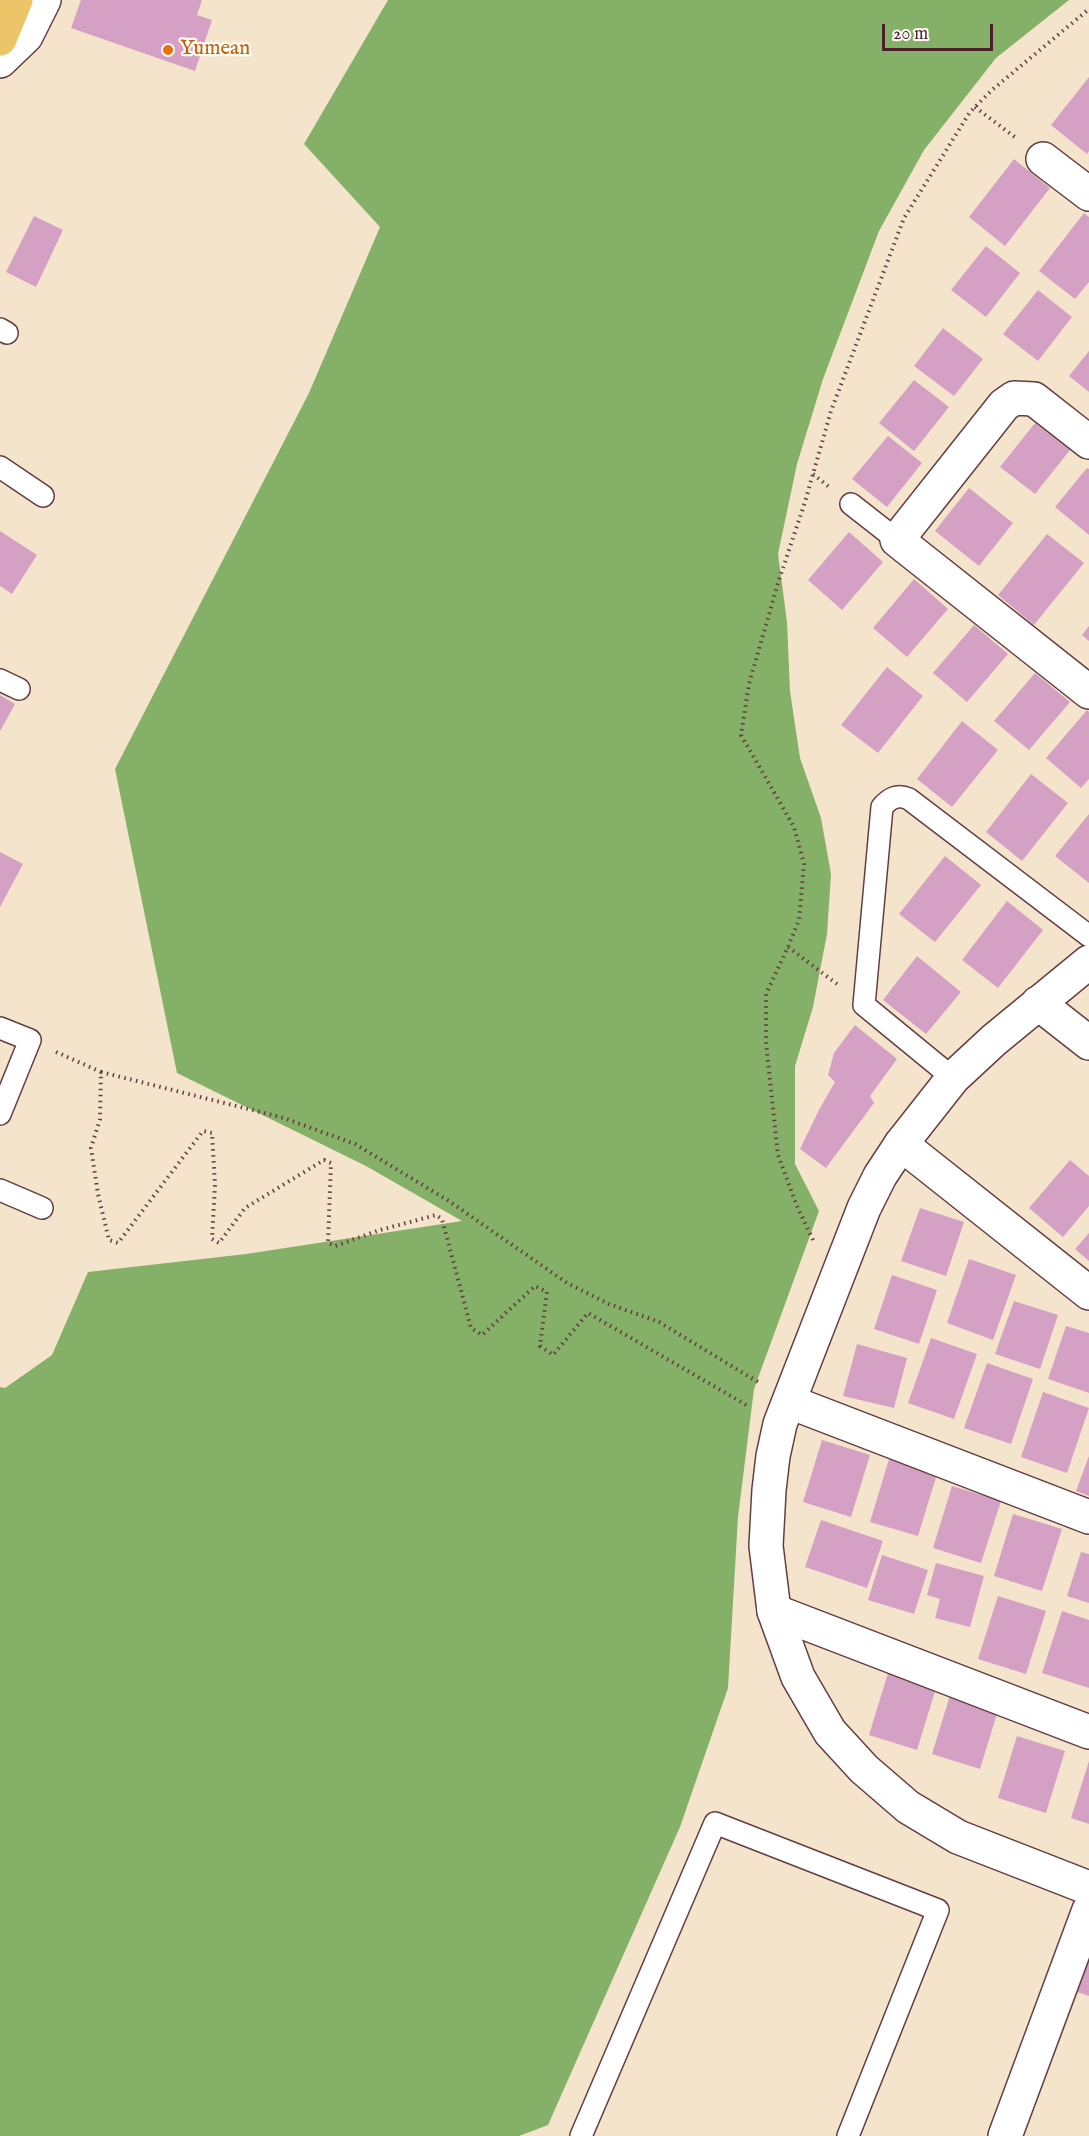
<!DOCTYPE html>
<html>
<head>
<meta charset="utf-8">
<style>
	body { margin:0 }
	#map { position:relative; width:1089px; height:2136px; overflow:hidden; background:#f5e4cc; font-family:"IM FELL English",serif }
	canvas { display:block }
	.scale { position:absolute; left:882px; top:24px; width:111px; height:27px; box-sizing:border-box; border:3px solid #4a1f2b; border-top:0; padding-left:8px; font-size:18px; line-height:21px; white-space:nowrap; color:#4a1f2b; -webkit-text-stroke:4px #fdfcf7; paint-order:stroke }
</style>
</head>
<body>
<div id="map">
<canvas width="1089" height="2136"></canvas>
<div class="scale">20 m</div>
</div>
<script>
const context = document.querySelector('canvas').getContext('2d');
context.lineJoin = 'round';
function fill(path, color) {
  context.fillStyle = color;
  context.fill(path, 'evenodd');
}
function strokePath(path, color, width, dash) {
  context.strokeStyle = color;
  context.lineWidth = width;
  context.lineCap = dash ? 'butt' : 'round';
  context.setLineDash(dash || []);
  context.stroke(path);
}
function label(font, color, halo, rows, align = 'center') {
  context.font = font + ' "IM FELL English",serif';
  context.lineWidth = 4.5;
  context.setLineDash([]);
  context.textBaseline = 'middle';
  context.strokeStyle = halo;
  context.fillStyle = color;
  for (const [text, x, y, turn = 0] of rows) {
    context.save();
    context.translate(x, y);
    context.rotate((+turn || 0) * Math.PI / 180);
    context.textAlign = isNaN(turn) ? turn : align;
    if (halo) context.strokeText(text, 0, 0);
    context.fillText(text, 0, 0);
    context.restore();
  }
}
fill(new Path2D(`
	M 388,0 L 1069,0 L 996,58 L 924,150 L 879,231 L 823,379 L 797,464 L 778,554 L 787,622 L 790,691 L 800,758 L 821,818 L 831,874 L 827,934 L 813,1007 L 795,1066 L 795,1164 L 819,1211 L 754,1389 L 738,1517 L 728,1688 L 680,1827 L 548,2125 L 519,2136 L 0,2136 L 0,1387 L 5,1388 L 52,1355 L 88,1272 L 246,1254 L 462,1221 L 366,1166 L 177,1073 L 115,769 L 309,393 L 380,227 L 304,144 Z`), '#85b067');
fill(new Path2D(`
	M 81,0 L 202,0 L 197,15 L 212,20 L 195,71 L 71,28 Z
	M 1089,77 L 1089,151 L 1087,154 L 1051,125 Z
	M 1014,159 L 1050,188 L 1005,246 L 969,217 Z
	M 1084,213 L 1089,217 L 1089,282 L 1075,299 L 1039,271 Z
	M 34,216 L 63,230 L 36,287 L 6,272 Z
	M 986,246 L 1020,273 L 986,317 L 951,290 Z
	M 1038,290 L 1072,317 L 1038,361 L 1003,334 Z
	M 943,328 L 983,359 L 954,396 L 914,366 Z
	M 1089,351 L 1089,392 L 1069,376 Z
	M 914,380 L 949,407 L 914,451 L 879,423 Z
	M 1035,423 L 1070,450 L 1035,494 L 1000,467 Z
	M 888,436 L 922,463 L 887,507 L 852,479 Z
	M 1087,468 L 1089,469 L 1089,535 L 1055,507 Z
	M 969,488 L 1013,523 L 979,566 L 935,531 Z
	M 0,531 L 37,555 L 12,594 L 0,586 Z
	M 849,532 L 883,562 L 842,610 L 808,580 Z
	M 1047,534 L 1084,563 L 1034,625 L 998,595 Z
	M 914,579 L 948,609 L 907,657 L 873,628 Z
	M 974,625 L 1008,654 L 967,702 L 933,673 Z
	M 1089,626 L 1089,641 L 1082,635 Z
	M 887,667 L 923,696 L 878,753 L 841,725 Z
	M 1035,673 L 1070,702 L 1029,750 L 994,721 Z
	M 0,695 L 15,704 L 0,731 Z
	M 1087,710 L 1089,712 L 1089,779 L 1081,788 L 1046,758 Z
	M 962,721 L 998,750 L 952,807 L 917,779 Z
	M 1031,774 L 1068,803 L 1022,861 L 986,832 Z
	M 1089,814 L 1089,883 L 1055,856 Z
	M 0,852 L 23,864 L 0,907 Z
	M 945,856 L 981,885 L 935,942 L 899,914 Z
	M 1007,901 L 1043,930 L 998,988 L 962,960 Z
	M 917,956 L 961,992 L 926,1034 L 883,1000 Z
	M 855,1025 L 897,1059 L 870,1096 L 874,1103 L 826,1168 L 800,1149 L 819,1110 L 835,1082 L 828,1075 L 834,1053 Z
	M 1070,1160 L 1089,1176 L 1089,1206 L 1063,1237 L 1029,1208 Z
	M 920,1208 L 964,1222 L 946,1276 L 901,1261 Z
	M 1089,1233 L 1089,1261 L 1075,1249 Z
	M 969,1259 L 1016,1275 L 993,1340 L 947,1323 Z
	M 892,1275 L 937,1290 L 919,1344 L 874,1329 Z
	M 1014,1301 L 1058,1315 L 1040,1369 L 995,1354 Z
	M 1066,1326 L 1089,1333 L 1089,1393 L 1048,1379 Z
	M 931,1338 L 977,1354 L 954,1419 L 908,1403 Z
	M 857,1344 L 907,1358 L 894,1408 L 843,1396 Z
	M 987,1363 L 1033,1379 L 1011,1444 L 964,1428 Z
	M 1043,1392 L 1089,1408 L 1067,1473 L 1021,1457 Z
	M 822,1440 L 870,1455 L 851,1517 L 803,1502 Z
	M 1089,1456 L 1089,1496 L 1076,1491 Z
	M 889,1459 L 937,1474 L 918,1536 L 870,1522 Z
	M 952,1486 L 1001,1501 L 981,1563 L 933,1548 Z
	M 1013,1514 L 1062,1529 L 1042,1591 L 994,1576 Z
	M 821,1520 L 883,1541 L 867,1588 L 805,1567 Z
	M 1081,1552 L 1089,1554 L 1089,1603 L 1067,1596 Z
	M 882,1555 L 928,1570 L 914,1614 L 868,1600 Z
	M 936,1563 L 984,1576 L 970,1627 L 935,1618 L 940,1599 L 927,1595 Z
	M 998,1596 L 1046,1611 L 1026,1674 L 978,1659 Z
	M 1062,1611 L 1089,1620 L 1089,1688 L 1042,1673 Z
	M 888,1673 L 936,1688 L 917,1750 L 869,1735 Z
	M 951,1692 L 999,1707 L 980,1769 L 932,1754 Z
	M 1017,1736 L 1065,1751 L 1046,1813 L 998,1798 Z
	M 1089,1761 L 1089,1824 L 1071,1818 Z
	M 1089,1958 L 1089,1996 L 1077,1992 Z`), '#d4a1c4');
const service = new Path2D(`
	M 0,329 L 7,333
	M 0,467 L 43,496
	M 851,504 L 897,540
	M 0,680 L 19,689
	M 0,1028 L 30,1040 L 0,1114
	M 953,1078 L 864,1005 L 882,807 C 890,798 897,794 909,799 L 1089,936
	M 0,1190 L 42,1208
	M 581,2136 L 715,1823 L 938,1910 L 848,2136`);
const minor = new Path2D(`
	M 0,61 L 26,36 L 44,0
	M 1043,159 L 1089,194
	M 1089,442 L 1034,399 L 1014,398 L 1004,405 L 897,540 L 1089,692
	M 1038,1003 L 1089,1043
	M 901,1144 L 1089,1293
	M 790,1402 L 1089,1517
	M 774,1611 L 1089,1732
	M 1005,2136 L 1089,1910`);
const tertiary = new Path2D(`
	M 1089,962 L 994,1040 L 953,1078 L 901,1144 L 880,1176 L 864,1208 L 780,1424 L 773,1456 L 769,1490 L 766,1546 L 774,1611 L 798,1677 L 830,1732 L 864,1769 L 908,1807 L 958,1837 L 1089,1888`);
const trunk = new Path2D(`
	M 0,39 L 16,0`);
strokePath(service, '#643d43', 24);
strokePath(minor, '#643d43', 36);
strokePath(tertiary, '#643d43', 36);
strokePath(trunk, '#643d43', 36);
strokePath(new Path2D(`
	M 975,107 L 1016,138
	M 813,474 L 829,487
	M 788,947 L 837,984
	M 56,1052 L 101,1072 L 100,1119 L 91,1148 L 98,1194 L 109,1240 L 118,1243 L 203,1131 L 212,1133 L 215,1185 L 212,1239 L 219,1243 L 245,1208 L 324,1160 L 331,1163 L 328,1243 L 335,1246 L 380,1230 L 436,1215 L 442,1219 L 471,1328 L 482,1335 L 535,1286 L 547,1292 L 540,1346 L 553,1355 L 588,1313 L 748,1406
	M 101,1072 L 284,1118 L 355,1144 L 449,1201 L 567,1283 L 609,1304 L 659,1322 L 758,1382
	M 813,1240 L 797,1206 L 778,1155 L 766,1043 L 766,994 L 788,947 L 799,920 L 804,864 L 794,827 L 741,735 L 749,684 L 778,583 L 805,502 L 831,411 L 904,218 L 970,112 L 992,90 L 1089,9`), '#643d43', 4, [1.5, 4.5]);
strokePath(service, '#fff', 21);
strokePath(minor, '#fff', 33);
strokePath(tertiary, '#fff', 33);
strokePath(trunk, '#edc569', 33);
for (const [x, y, r, color] of [
	[168,50,6,"#e8710a"]
]) {
  const dot = new Path2D();
  dot.arc(x, y, r, 0, 2 * Math.PI);
  context.fillStyle = color;
  context.fill(dot);
  strokePath(dot, '#fdfcf7', 2);
}
label('21px', '#c56008', '#fdfcf7', [
	["Yumean",180,50]
], 'left');
</script>
</body>
</html>
